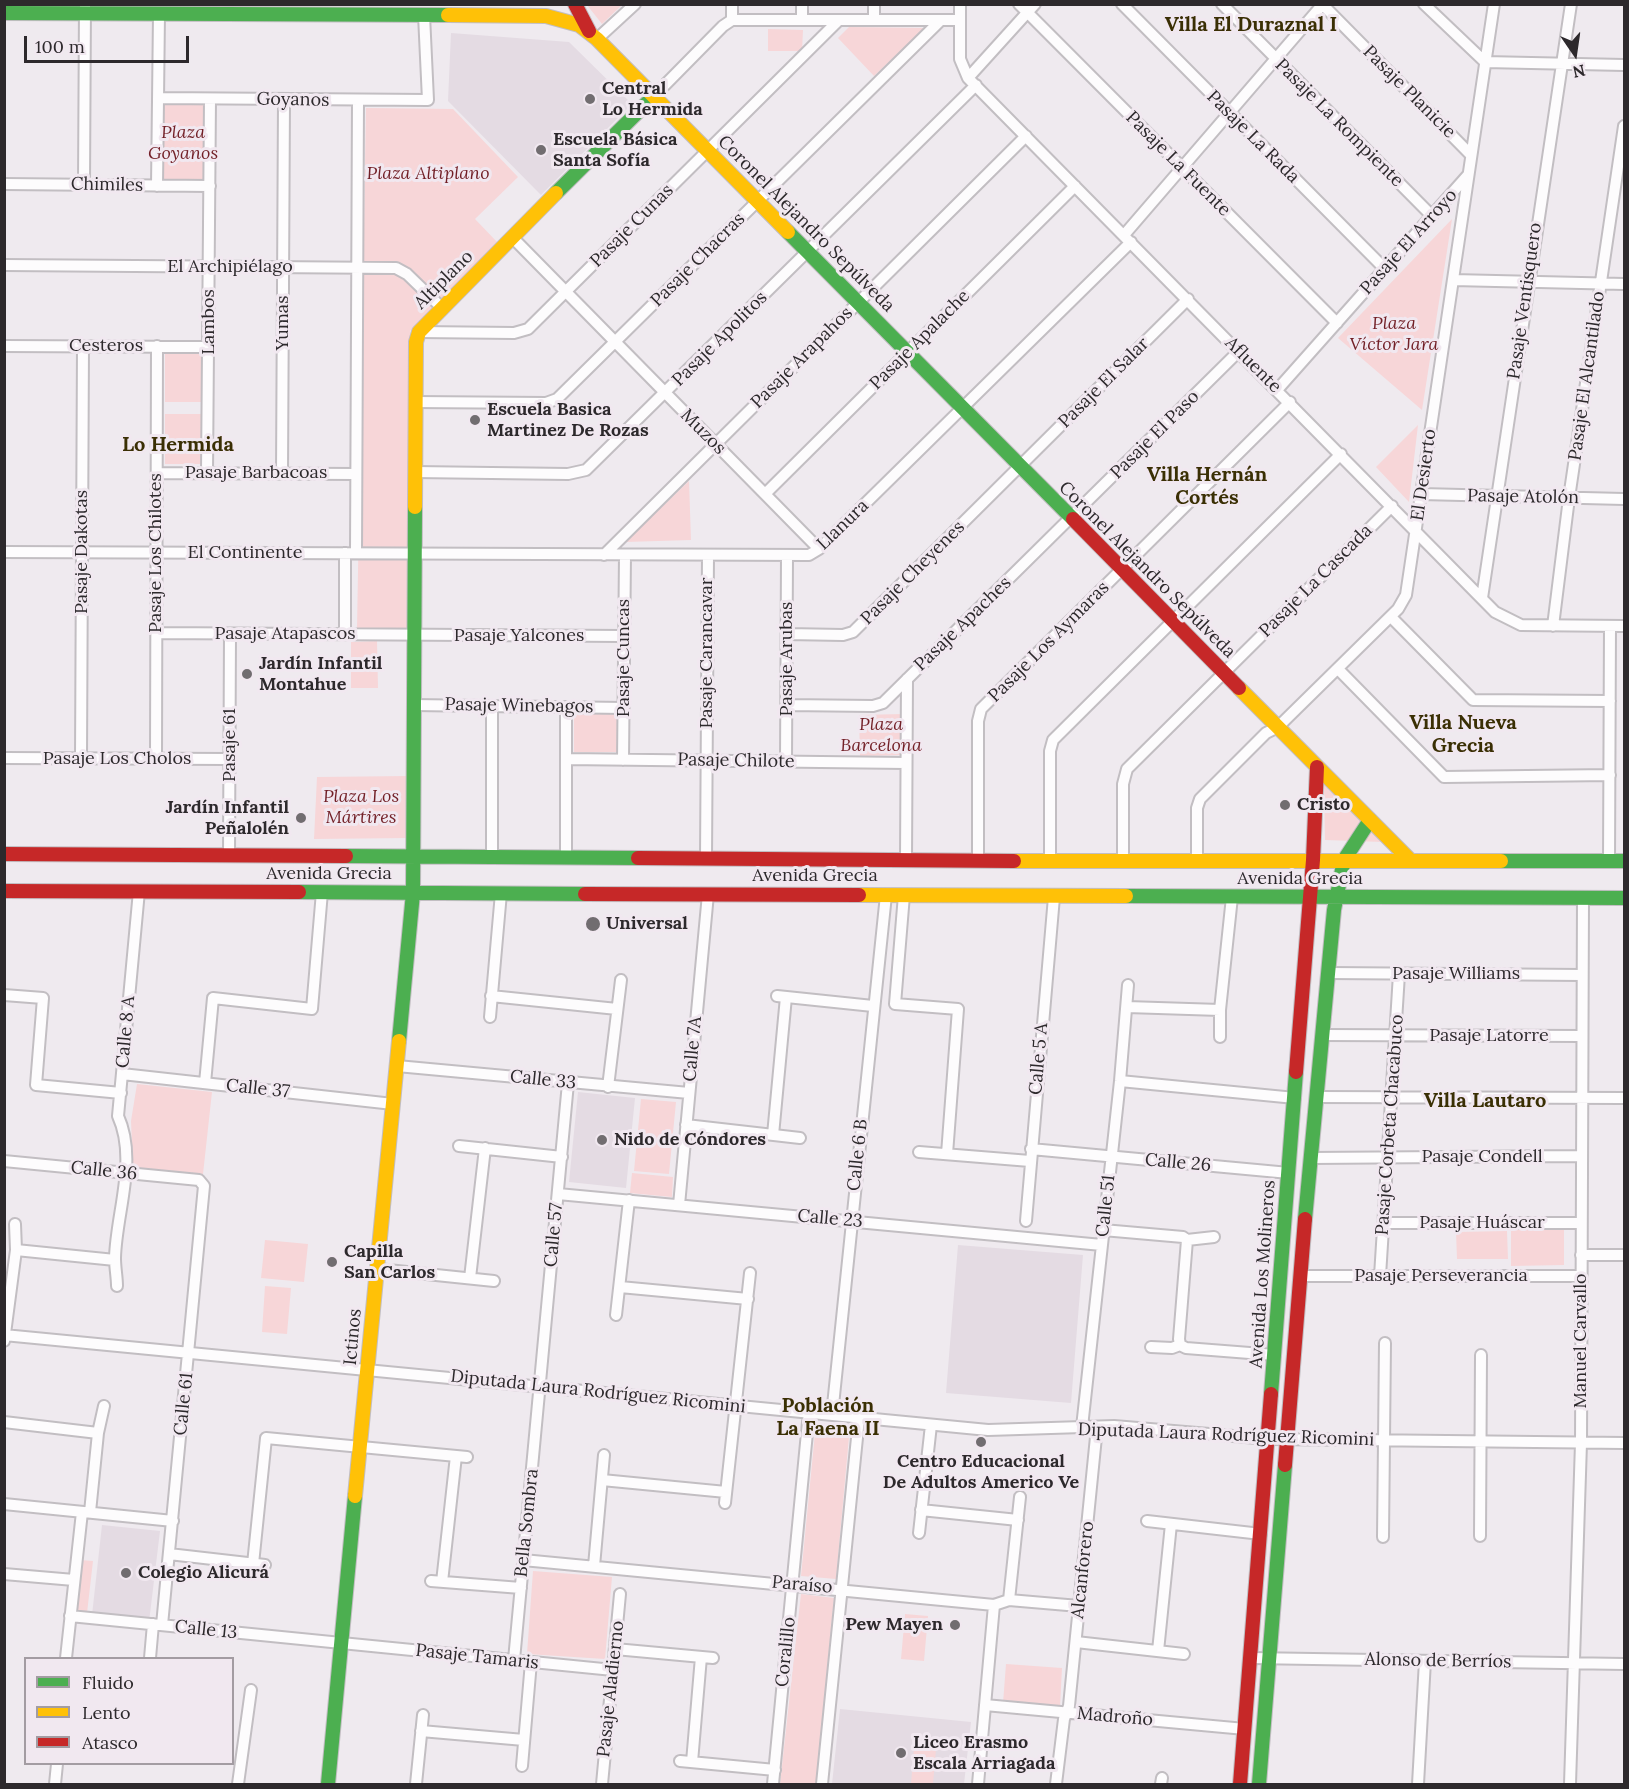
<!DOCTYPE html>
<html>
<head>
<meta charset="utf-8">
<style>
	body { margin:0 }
	#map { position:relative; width:1629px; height:1789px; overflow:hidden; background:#efeaef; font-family:Lora,serif }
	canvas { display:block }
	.frame { position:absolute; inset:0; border:6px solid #2d292c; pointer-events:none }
	.legend { position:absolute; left:24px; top:1657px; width:210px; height:108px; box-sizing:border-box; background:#f1e8f0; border:2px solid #a39ca2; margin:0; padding:8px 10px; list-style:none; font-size:18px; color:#2d292c }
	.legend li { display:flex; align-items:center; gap:12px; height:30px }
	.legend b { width:30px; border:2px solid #a39ca2 }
	.north { position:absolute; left:1545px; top:24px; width:60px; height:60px; -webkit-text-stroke:4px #f1e8f0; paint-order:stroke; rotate:167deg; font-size:16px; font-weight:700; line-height:24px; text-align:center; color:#2d292c }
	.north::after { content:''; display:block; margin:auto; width:21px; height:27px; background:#2d292c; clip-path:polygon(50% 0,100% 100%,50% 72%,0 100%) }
	.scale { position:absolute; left:24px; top:36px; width:165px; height:27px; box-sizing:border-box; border:3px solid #2d292c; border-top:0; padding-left:8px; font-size:18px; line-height:21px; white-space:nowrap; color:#2d292c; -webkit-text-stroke:4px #f1e8f0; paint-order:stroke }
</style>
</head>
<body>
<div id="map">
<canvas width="1629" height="1789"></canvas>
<div class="frame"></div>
<ul class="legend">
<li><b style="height:8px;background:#4caf50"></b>Fluido</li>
<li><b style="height:8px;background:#ffc107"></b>Lento</li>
<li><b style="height:8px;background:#c62828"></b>Atasco</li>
</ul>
<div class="north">N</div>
<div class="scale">100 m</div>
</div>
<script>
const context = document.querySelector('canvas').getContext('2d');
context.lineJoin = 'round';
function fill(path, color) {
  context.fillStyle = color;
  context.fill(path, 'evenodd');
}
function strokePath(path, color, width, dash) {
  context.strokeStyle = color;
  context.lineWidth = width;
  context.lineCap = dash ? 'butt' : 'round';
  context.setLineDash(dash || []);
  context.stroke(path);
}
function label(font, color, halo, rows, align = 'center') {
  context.font = font + ' Lora,serif';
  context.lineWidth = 6;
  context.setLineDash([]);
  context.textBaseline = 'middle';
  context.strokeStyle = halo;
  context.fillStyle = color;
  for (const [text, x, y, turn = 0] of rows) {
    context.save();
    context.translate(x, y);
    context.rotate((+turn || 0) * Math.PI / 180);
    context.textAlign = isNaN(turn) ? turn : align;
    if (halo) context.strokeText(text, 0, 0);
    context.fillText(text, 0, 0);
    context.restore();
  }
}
fill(new Path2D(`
	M 451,33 L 569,42 L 632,104 L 541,195 L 448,101 Z
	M 578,1092 L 635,1098 L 626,1188 L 569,1182 Z
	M 958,1245 L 1083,1255 L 1071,1403 L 946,1393 Z
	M 102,1525 L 160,1531 L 149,1622 L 92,1615 Z
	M 840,1709 L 971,1722 L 964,1784 L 832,1784 Z`), '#e4dbe3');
fill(new Path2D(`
	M 587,5 L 622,5 L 602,24 Z
	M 849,27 L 925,28 L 874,76 L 838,38 Z
	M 768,29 L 803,30 L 802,51 L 768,51 Z
	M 162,102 L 207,103 L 206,183 L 158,183 Z
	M 366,108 L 453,109 L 518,177 L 475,219 L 499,244 L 410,331 L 407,629 L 357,629 Z
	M 1452,219 L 1422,410 L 1338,338 Z
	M 165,353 L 203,353 L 203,402 L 165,402 Z
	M 165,414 L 202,414 L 202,464 L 165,464 Z
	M 1418,425 L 1409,502 L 1376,467 Z
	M 689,481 L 691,540 L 625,542 Z
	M 377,641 L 378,688 L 351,688 L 351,642 Z
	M 574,711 L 618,711 L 619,752 L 574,752 Z
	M 903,714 L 903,755 L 860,756 L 859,715 Z
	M 408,776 L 408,838 L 314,839 L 317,777 Z
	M 1324,785 L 1383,842 L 1325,840 Z
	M 137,1084 L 212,1092 L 203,1174 L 133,1167 L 131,1121 Z
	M 641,1099 L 676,1102 L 669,1174 L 634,1171 Z
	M 632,1173 L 673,1177 L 672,1197 L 630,1193 Z
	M 1511,1227 L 1564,1227 L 1564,1265 L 1511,1266 Z
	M 1507,1231 L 1508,1259 L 1457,1259 L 1456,1232 Z
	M 265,1240 L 308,1244 L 304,1282 L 261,1278 Z
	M 265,1286 L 291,1288 L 287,1334 L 262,1332 Z
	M 816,1423 L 850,1426 L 836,1579 L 801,1576 Z
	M 80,1560 L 93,1561 L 87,1613 L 74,1612 Z
	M 533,1571 L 612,1577 L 605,1659 L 527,1654 Z
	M 801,1594 L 834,1598 L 816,1784 L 780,1784 Z
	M 905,1614 L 928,1616 L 924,1661 L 901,1659 Z
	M 1006,1664 L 1062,1668 L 1060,1707 L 1003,1703 Z
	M 914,1747 L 936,1749 L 933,1784 L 911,1784 Z`), '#f7d6d8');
const street = new Path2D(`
	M 732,4 L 732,20
	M 874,4 L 874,20
	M 960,4 L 960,59 L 968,78 L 1495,612 L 1521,625 L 1624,626
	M 1019,4 L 1337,323
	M 1122,4 L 1385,269
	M 1222,4 L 1432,216
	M 1322,4 L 1471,155
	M 1424,4 L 1485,62 L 1624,65
	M 802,20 L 802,4
	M 597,39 L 635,4
	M 968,78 L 1035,4
	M 654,96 L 723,26 L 732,20 L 960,20
	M 158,98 L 428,100 L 424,15
	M 4,184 L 210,186
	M 84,184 L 85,4
	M 157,186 L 159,14
	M 1124,235 L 1323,4
	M 512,237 L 819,549
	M 4,265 L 396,268 L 407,274 L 441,307
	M 1453,280 L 1624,284
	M 419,332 L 514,333 L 528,329 L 839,20
	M 4,346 L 208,347
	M 1277,390 L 1468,175
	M 415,402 L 546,403 L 557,399 L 941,20
	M 415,472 L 568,474 L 586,470 L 976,85
	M 157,473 L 356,474
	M 207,473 L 210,99
	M 282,473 L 284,100
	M 765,494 L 1075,186
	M 1421,494 L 1624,499
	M 4,552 L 809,555 L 819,549 L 1131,242
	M 356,553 L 358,100
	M 604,555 L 1026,136
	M 1482,598 L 1571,4
	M 1391,617 L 1473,700 L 1610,701
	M 1553,626 L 1569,498 L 1624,126
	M 156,633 L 624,636
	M 345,634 L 345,553
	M 787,634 L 843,635 L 853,632 L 1188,299
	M 1338,669 L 1444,777 L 1610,775
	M 414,705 L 623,708
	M 787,705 L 873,706 L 883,703 L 1239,351
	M 4,758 L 230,759
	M 81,758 L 83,346
	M 156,759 L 157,346
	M 566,759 L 906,763
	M 623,760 L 625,555
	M 786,762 L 787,556
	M 229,856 L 230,634
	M 492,858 L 492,706
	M 566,858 L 566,707
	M 706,858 L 708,555
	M 906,860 L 907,679
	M 978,860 L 978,721 L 981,709 L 1290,402
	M 1050,861 L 1050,751 L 1053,740 L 1341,454
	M 1123,861 L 1123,784 L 1127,769 L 1392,506
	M 1197,861 L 1197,808 L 1200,799 L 1266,733 L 1278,727 L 1398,609 L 1406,595 L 1494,4
	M 1609,861 L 1610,626
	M 904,895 L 895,1004 L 958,1009 L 947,1154
	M 1329,973 L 1582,975
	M 4,995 L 43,998 L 36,1085 L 121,1093
	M 491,996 L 617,1009
	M 777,996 L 873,1006
	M 1127,1007 L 1220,1010
	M 490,1017 L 501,893
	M 1323,1035 L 1582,1036
	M 1220,1037 L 1220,1010 L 1232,897
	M 397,1066 L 689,1093
	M 122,1074 L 393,1104
	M 1120,1081 L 1295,1098
	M 205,1083 L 213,998 L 312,1009 L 322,892
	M 608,1087 L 621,980
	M 1317,1097 L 1624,1098
	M 686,1125 L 800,1138
	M 773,1135 L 786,997
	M 459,1146 L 562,1157
	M 1031,1149 L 1289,1173
	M 919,1152 L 1030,1161
	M 1311,1158 L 1582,1156
	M 4,1161 L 199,1180 L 204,1186 L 162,1625
	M 558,1194 L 1102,1245
	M 679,1205 L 708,894
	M 1026,1221 L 1054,897
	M 1383,1223 L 1581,1223
	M 1103,1230 L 1183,1237 L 1187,1240 L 1214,1237
	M 16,1250 L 115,1260
	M 1581,1255 L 1624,1255
	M 378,1269 L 494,1281
	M 1300,1276 L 1581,1276
	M 1380,1276 L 1399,974
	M 470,1278 L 485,1148
	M 117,1286 C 117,1277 115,1268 115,1258 C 116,1213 138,1160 118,1116 L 139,891
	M 620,1287 L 748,1299
	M 616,1315 L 629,1200
	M 4,1335 L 988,1430 L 1114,1426 L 1269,1439 L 1624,1443
	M 4,1341 L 16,1250 L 15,1224
	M 1180,1345 L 1179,1339 L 1187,1240
	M 1151,1347 L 1172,1348 L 1180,1345 L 1186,1348 L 1275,1355
	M 832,1415 L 886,895
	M 4,1422 L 98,1433
	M 1082,1427 L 1120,1081 L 1128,985
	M 602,1480 L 726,1492
	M 725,1503 L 750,1273
	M 4,1504 L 173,1521
	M 921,1510 L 1018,1520
	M 90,1512 L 98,1433 L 104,1406
	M 1147,1521 L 1261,1534
	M 919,1533 L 931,1425
	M 1480,1536 L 1481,1355
	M 1383,1537 L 1385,1343
	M 169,1554 L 265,1565
	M 523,1560 L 994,1605 L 1009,1600 L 1079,1606
	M 253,1564 L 266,1438 L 467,1457
	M 594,1566 L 604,1455
	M 4,1574 L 74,1580
	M 431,1581 L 521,1588
	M 442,1582 L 456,1456
	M 1009,1600 L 1020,1497
	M 70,1616 L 613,1670
	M 1076,1642 L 1184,1654
	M 615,1649 L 713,1658
	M 1158,1651 L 1171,1524
	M 66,1658 L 82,1512
	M 150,1658 L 153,1624
	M 1251,1658 L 1624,1664
	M 514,1660 L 568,1083
	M 985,1705 L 1245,1729
	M 421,1731 L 524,1740
	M 680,1761 L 775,1770
	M 692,1762 L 701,1657
	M 522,1766 L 531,1662
	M 55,1784 L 57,1764
	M 238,1784 L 251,1690
	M 416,1784 L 423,1715
	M 602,1784 L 620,1594
	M 773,1784 L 809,1412
	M 822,1784 L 859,1418
	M 978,1784 L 994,1605
	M 1056,1784 L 1064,1719 L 1069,1706 L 1097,1427
	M 1161,1784 L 1162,1778
	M 1418,1784 L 1425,1661
	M 1570,1784 L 1581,1443 L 1583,898`);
const fast = new Path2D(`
	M 4,13 L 448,15
	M 556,193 L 654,96
	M 788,232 L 1073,519
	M 346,856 L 638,858
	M 1501,861 L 1624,861
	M 299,892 L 585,894
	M 1126,896 L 1624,898
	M 399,1041 L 413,893 L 415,507
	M 1305,1219 L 1334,910 L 1344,860 L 1370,820
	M 1271,1394 L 1296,1072
	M 328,1784 L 355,1496
	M 1259,1784 L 1285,1465`);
const slow = new Path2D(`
	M 448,15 L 546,16 L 579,25 L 597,39 L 788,232
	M 415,507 L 416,342 L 419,332 L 556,193
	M 1239,688 L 1410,860
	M 1014,861 L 1501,861
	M 859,895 L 1126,896
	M 355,1496 L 399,1041`);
const jam = new Path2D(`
	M 575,4 L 589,31
	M 1073,519 L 1239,688
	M 4,854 L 346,856
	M 638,858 L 1014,861
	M 4,891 L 299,892
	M 585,894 L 859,895
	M 1296,1072 L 1313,860 L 1317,767
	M 1285,1465 L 1305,1219
	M 1240,1784 L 1271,1394`);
strokePath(street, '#c2bec2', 14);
strokePath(fast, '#c2bec2', 16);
strokePath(slow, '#c2bec2', 16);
strokePath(jam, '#c2bec2', 16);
strokePath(street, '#fdfcfd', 10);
strokePath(fast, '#4caf50', 14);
strokePath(slow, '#ffc107', 14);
strokePath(jam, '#c62828', 14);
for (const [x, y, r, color] of [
	[590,99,6,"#716d70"],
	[541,150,6,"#716d70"],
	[475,420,6,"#716d70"],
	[247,674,6,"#716d70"],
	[1285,805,6,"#716d70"],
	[301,818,6,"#716d70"],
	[593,924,8,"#716d70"],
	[602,1140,6,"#716d70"],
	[332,1262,6,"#716d70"],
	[981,1442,6,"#716d70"],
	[126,1573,6,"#716d70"],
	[955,1625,6,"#716d70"],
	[901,1753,6,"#716d70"]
]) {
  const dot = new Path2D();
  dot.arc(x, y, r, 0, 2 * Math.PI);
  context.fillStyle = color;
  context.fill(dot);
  strokePath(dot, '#f1e8f0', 2);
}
label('bold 18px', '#2d292c', '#f1e8f0', [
	["Central",602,89],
	["Lo Hermida",602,110],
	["Escuela Básica",553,140],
	["Santa Sofía",553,161],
	["Escuela Basica",487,410],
	["Martinez De Rozas",487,431],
	["Jardín Infantil",259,664],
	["Montahue",259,685],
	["Cristo",1297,805],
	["Jardín Infantil",289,808,"right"],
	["Peñalolén",289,829,"right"],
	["Universal",606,924],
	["Nido de Cóndores",614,1140],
	["Capilla",344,1252],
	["San Carlos",344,1273],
	["Centro Educacional",981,1462,"center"],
	["De Adultos Americo Ve",981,1483,"center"],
	["Colegio Alicurá",138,1573],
	["Pew Mayen",943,1625,"right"],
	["Liceo Erasmo",913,1743],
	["Escala Arriagada",913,1764]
], 'left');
label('18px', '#2d292c', '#f1e8f0', [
	["Pasaje Planicie",1409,92,45],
	["Goyanos",293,100,1],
	["Pasaje La Rompiente",1339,123,45],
	["Pasaje La Rada",1253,137,45],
	["Pasaje La Fuente",1178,164,45],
	["Chimiles",107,185,1],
	["Coronel Alejandro Sepúlveda",806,224,45],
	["Pasaje Cunas",632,226,-45],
	["Pasaje El Arroyo",1409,242,-48],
	["Pasaje Chacras",698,260,-45],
	["El Archipiélago",230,267],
	["Altiplano",444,280,-45],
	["Pasaje Ventisquero",1525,301,-82],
	["Lambos",209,322,-90],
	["Yumas",283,323,-90],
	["Pasaje Apolitos",720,339,-45],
	["Pasaje Apalache",920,340,-45],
	["Cesteros",106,346],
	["Pasaje Arapahos",802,358,-45],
	["Afluente",1253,365,45],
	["Pasaje El Alcantilado",1587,376,-82],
	["Pasaje El Salar",1104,383,-45],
	["Muzos",703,432,45],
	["Pasaje El Paso",1155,435,-45],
	["Pasaje Barbacoas",256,473],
	["El Desierto",1424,475,-82],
	["Pasaje Atolón",1523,497,1],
	["Llanura",843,525,-44],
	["Pasaje Dakotas",82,552,-90],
	["Pasaje Los Chilotes",156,553,-90],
	["El Continente",245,553],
	["Coronel Alejandro Sepúlveda",1147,570,45],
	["Pasaje Cheyenes",913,573,-45],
	["Pasaje La Cascada",1316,581,-45],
	["Pasaje Apaches",963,624,-44],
	["Pasaje Atapascos",285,634],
	["Pasaje Yalcones",519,636],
	["Pasaje Los Aymaras",1049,642,-45],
	["Pasaje Carancavar",707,653,-90],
	["Pasaje Cuncas",624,658,-90],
	["Pasaje Arubas",787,659,-90],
	["Pasaje Winebagos",519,706,1],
	["Pasaje 61",230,745,-90],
	["Pasaje Los Cholos",117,759],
	["Pasaje Chilote",736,761,1],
	["Avenida Grecia",329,874],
	["Avenida Grecia",815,876],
	["Avenida Grecia",1300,879],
	["Pasaje Williams",1456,974],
	["Calle 8 A",126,1032,-85],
	["Pasaje Latorre",1489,1036],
	["Calle 7A",693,1049,-85],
	["Calle 5 A",1039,1059,-85],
	["Calle 33",543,1080,6],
	["Calle 37",258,1089,6],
	["Pasaje Corbeta Chacabuco",1390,1125,-86],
	["Calle 6 B",858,1155,-84],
	["Pasaje Condell",1482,1157],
	["Calle 26",1178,1163,5],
	["Calle 36",104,1171,6],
	["Calle 51",1106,1206,-84],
	["Calle 23",830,1219,5],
	["Pasaje Huáscar",1482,1223],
	["Calle 57",554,1235,-85],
	["Avenida Los Molineros",1263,1274,-86],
	["Pasaje Perseverancia",1441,1276],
	["Ictinos",353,1337,-85],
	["Manuel Carvallo",1581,1341,-90],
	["Diputada Laura Rodríguez Ricomini",598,1392,6],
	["Calle 61",184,1404,-84],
	["Diputada Laura Rodríguez Ricomini",1226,1435,2],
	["Bella Sombra",527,1523,-84],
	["Alcanforero",1083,1570,-84],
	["Paraíso",802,1585,5],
	["Calle 13",206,1630,6],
	["Coralillo",786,1652,-84],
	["Pasaje Tamaris",477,1657,6],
	["Alonso de Berríos",1438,1661,1],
	["Pasaje Aladierno",611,1689,-84],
	["Madroño",1115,1717,5]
]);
label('italic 18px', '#721f26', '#f1e8f0', [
	["Plaza",183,133],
	["Goyanos",183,154],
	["Plaza Altiplano",428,174],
	["Plaza",1394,324],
	["Víctor Jara",1394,345],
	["Plaza",881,725],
	["Barcelona",881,746],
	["Plaza Los",361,797],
	["Mártires",361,818]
]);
label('bold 20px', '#3a2f04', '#f1e8f0', [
	["Villa El Duraznal I",1251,25],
	["Lo Hermida",178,445],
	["Villa Hernán",1207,475],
	["Cortés",1207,498],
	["Villa Nueva",1463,723],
	["Grecia",1463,746],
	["Villa Lautaro",1485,1101],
	["Población",828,1406],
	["La Faena II",828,1429]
]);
</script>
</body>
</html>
